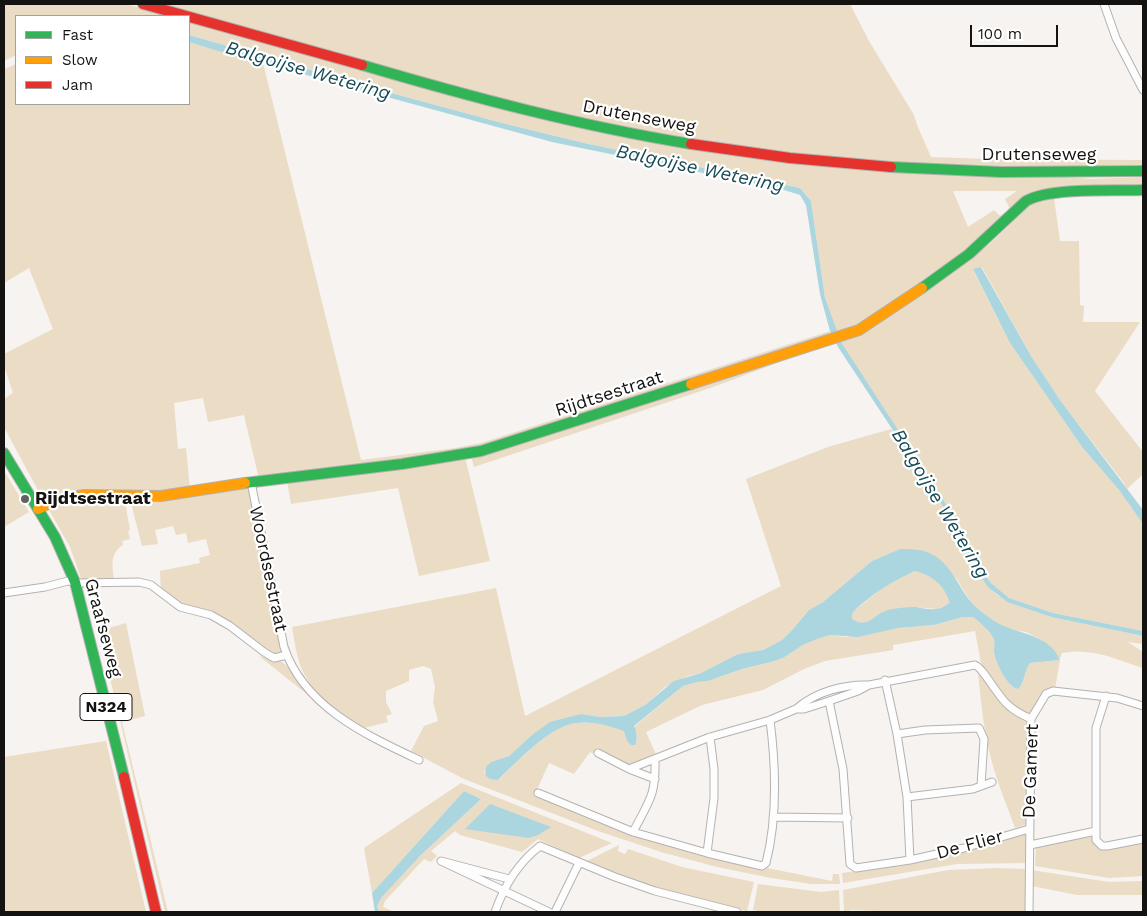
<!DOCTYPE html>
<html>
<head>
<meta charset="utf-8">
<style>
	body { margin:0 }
	#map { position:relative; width:1147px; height:916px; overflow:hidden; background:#f6f3f0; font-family:"Work Sans",sans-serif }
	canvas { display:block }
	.frame { position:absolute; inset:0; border:5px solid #141311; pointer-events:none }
	.legend { position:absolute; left:15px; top:15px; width:175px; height:90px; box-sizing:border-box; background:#fff; border:1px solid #a1a1a0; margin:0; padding:6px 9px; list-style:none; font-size:15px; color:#141311 }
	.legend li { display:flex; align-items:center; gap:10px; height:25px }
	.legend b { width:25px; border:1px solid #a1a1a0 }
	.scale { position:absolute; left:970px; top:25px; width:88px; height:22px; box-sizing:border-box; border:2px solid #141311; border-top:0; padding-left:6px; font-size:15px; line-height:18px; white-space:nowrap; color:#141311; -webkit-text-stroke:4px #fff; paint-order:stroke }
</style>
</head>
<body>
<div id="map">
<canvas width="1147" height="916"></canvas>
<div class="frame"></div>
<ul class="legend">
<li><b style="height:6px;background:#30b455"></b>Fast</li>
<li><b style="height:6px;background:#ff9f0a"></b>Slow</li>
<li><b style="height:6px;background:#e5322d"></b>Jam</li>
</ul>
<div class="scale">100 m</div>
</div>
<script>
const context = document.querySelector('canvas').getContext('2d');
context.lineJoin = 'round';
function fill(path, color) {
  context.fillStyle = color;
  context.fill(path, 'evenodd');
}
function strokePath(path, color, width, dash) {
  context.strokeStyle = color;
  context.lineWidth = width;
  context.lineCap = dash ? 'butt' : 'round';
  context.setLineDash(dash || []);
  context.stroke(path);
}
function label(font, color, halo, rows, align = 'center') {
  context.font = font + ' "Work Sans",sans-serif';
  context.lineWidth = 4.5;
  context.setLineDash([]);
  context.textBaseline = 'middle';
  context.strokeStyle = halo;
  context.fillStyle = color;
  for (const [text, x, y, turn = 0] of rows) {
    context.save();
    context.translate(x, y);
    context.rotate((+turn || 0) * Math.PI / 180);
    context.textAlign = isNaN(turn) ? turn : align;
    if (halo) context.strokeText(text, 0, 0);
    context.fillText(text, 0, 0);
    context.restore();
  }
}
fill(new Path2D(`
	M 4,4 L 125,4 L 176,16 L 16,16 L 16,55 L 4,61 Z
	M 160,4 L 850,4 L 869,41 L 914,115 L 917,125 L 931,157 L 985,159 L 1143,160 L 1143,168 L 988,168 L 883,163 L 765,150 L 645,131 L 489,96 Z
	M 189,20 L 683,147 L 1092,179 L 1143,177 L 1143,187 L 1040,193 L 980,244 L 865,323 L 837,334 L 825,298 L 811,201 L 800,188 L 584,143 L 502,123 L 380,90 L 189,35 ZM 953,191 L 1017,191 L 1005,199 L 1010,209 L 1000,216 L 994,210 L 968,227 Z
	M 189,42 L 263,63 L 361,460 L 455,448 L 481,443 L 830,331 L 832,335 L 466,452 L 259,479 L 244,415 L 208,422 L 203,398 L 174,403 L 178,449 L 186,448 L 190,489 L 46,501 L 41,496 L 4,427 L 4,399 L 13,393 L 4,366 L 4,354 L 53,329 L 29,268 L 4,283 L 4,69 L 16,64 L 16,104 L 189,104 Z
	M 1054,198 L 1060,241 L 1079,241 L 1080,305 L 1084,306 L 1083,322 L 1140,322 L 1095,391 L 1143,452 L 1143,474 L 1127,489 L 1124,483 L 1060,400 L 1031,356 L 982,267 L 973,270 L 1010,343 L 1082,447 L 1119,490 L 1143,524 L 1143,631 L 1053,613 L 1009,598 L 991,583 L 984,574 L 962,531 L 944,501 L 847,353 L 840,340 L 886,318 L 965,263 L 993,241 L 1030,205 Z
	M 801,354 L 716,386 L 474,467 L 471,456 Z
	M 891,429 L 941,503 L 958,533 L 981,577 L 996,594 L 1007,602 L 1051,617 L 1143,636 L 1143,644 L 1128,642 L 1143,652 L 1143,668 C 1116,659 1091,647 1062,653 L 1060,659 L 1046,644 L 1036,637 L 1026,632 L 1009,629 L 997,624 L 987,616 L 973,604 L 965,593 L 957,579 L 926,552 L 900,549 L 872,561 L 823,602 L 809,610 L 793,629 L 782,640 L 763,650 L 738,654 L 701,673 L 688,676 L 665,687 L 645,705 L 624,716 L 600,717 L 581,714 L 532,735 L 509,756 L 491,762 L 484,772 L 485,775 L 499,780 C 517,762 543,733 568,725 C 586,719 607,725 624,730 L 626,736 L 637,741 L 637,735 L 634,727 L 683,686 L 697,682 L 708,681 L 742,669 L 771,662 L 783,658 L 803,645 L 817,639 L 830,635 L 846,637 L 898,628 L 934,625 L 963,617 L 973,617 C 980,623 991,631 994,640 C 995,643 994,648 994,652 C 995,662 1008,688 1018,689 C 1025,683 1024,671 1030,663 L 1060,660 L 1055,689 L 1050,688 L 1031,716 L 1012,705 L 988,674 L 981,663 L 975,631 L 893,645 L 893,650 L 825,661 L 804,669 L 763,690 L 702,705 L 646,732 L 657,757 L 628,766 L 598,749 L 594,754 L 590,752 L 574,774 L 549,763 L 535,794 C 546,800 558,804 570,810 C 653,847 743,863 832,881 L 833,874 L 839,874 L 840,884 L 811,884 L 771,878 L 717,867 L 661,852 L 598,831 L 464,779 L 411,751 L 424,726 L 438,721 L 433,702 L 435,687 L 431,669 L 423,666 L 409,670 L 409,681 L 386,691 L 386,702 L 392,714 L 386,716 L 388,722 L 364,728 C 337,713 306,690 298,658 C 295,648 294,637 292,627 L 496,588 L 525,716 L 781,586 L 746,479 L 828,447 Z
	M 465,457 L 490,561 L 419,576 L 398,488 L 291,504 L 287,481 Z
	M 4,471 L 29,512 L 4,527 Z
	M 249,485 L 283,652 L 276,655 L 220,615 L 183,606 L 161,591 L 160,571 L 200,563 L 199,558 L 210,555 L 206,539 L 188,543 L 186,533 L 176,535 L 173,526 L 155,530 L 158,544 L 142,546 L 130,499 Z
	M 123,498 L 125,502 L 130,530 L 128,531 L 130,539 L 122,541 L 123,545 C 110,553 112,565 114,579 L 82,581 L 70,547 L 48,508 L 68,500 Z
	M 915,571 C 934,576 943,585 951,603 L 937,609 L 913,607 L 878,615 L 872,620 L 865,623 L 858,623 L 852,619 L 852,615 L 854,611 L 886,585 Z
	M 126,623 L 145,716 L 122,722 L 168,912 L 165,912 L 99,631 Z
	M 259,656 L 281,661 L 286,665 L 308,692 L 308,695 Z
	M 978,671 L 1001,704 L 1012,714 L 1028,723 L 1027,824 L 1015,828 C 1008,808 999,787 993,766 C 984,735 981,703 978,671 Z
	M 106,741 L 146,912 L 4,912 L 4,757 Z
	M 461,783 L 612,843 L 579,858 L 538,839 L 522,852 L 460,835 L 455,831 L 431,851 L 437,856 L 431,862 L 424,859 L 385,901 L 383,907 L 394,912 L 379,912 L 377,906 L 382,897 L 420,856 L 481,799 L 464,791 L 372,893 L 364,848 Z
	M 1026,833 L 1026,863 L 957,864 L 843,883 L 842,873 L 915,863 Z
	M 1092,835 L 1098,847 L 1143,841 L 1143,876 L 1109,878 L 1035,866 L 1036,847 Z
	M 619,845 L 618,851 L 625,854 L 628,849 L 682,867 L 754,882 L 747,911 L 655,888 L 585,862 Z
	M 995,868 L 1026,869 L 1027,912 L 905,912 L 852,910 L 844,912 L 843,890 L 948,870 Z
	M 1031,870 L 1109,882 L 1143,881 L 1143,895 L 1077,895 L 1032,886 Z
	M 758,884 L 821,892 L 839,890 L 840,912 L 764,912 L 753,910 Z`), '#ebdcc5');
fill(new Path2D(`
	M 189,35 L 380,90 L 502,123 L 584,143 L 800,188 L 811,201 L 825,298 L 841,342 L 944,501 L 962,531 L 984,574 L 991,583 L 1009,598 L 1053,613 L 1143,631 L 1143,636 L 1051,617 L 1007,602 L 988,587 L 981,577 L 958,533 L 941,503 L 838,347 L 830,331 L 820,294 L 806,205 L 800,195 L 781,189 L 552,142 L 215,50 L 189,42 Z
	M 981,267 L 1031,356 L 1060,400 L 1143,510 L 1143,524 L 1119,490 L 1082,447 L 1010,343 L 973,269 Z
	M 900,549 C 909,549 918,549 927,552 C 946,559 955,578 965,594 C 971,603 980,611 990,618 C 1011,635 1048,631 1060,660 L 1030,663 C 1024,671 1025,683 1018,689 C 1008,688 995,662 994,652 C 994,648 995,643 994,640 C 991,631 980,623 973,617 L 963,617 L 934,625 L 898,628 L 858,637 L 830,635 L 817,639 L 803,645 L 783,658 L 771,662 L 742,669 L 708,681 L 697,682 L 683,686 L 634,726 C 637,733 638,739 635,745 L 631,745 L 627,741 L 624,731 C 607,725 586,719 568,725 C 543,733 517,762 498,780 L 490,779 L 485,775 L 486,767 L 491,762 L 509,756 L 532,735 L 550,722 L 581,714 L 600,717 L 624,716 L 645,705 L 674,681 L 701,673 L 738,654 L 763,650 L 782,640 L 793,629 L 809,610 L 823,602 L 872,561 ZM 915,571 C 933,576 944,585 950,603 C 946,605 940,609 936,609 C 929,610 922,608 916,607 C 907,607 896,608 888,610 C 873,614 869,630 852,619 L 852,615 L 854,611 C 875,592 889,583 915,571 Z
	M 464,791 L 481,799 L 420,856 L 382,897 L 377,906 L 379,912 L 375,912 L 372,893 Z
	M 490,804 L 551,827 L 538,835 L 529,838 L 465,829 Z`), '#abd5df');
const street = new Path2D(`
	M 1104,4 L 1116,38 L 1143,90
	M 251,482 L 284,647 C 304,707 366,735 419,760
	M 4,593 L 45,587 L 68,581 L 81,583 L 139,582 L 151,585 L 180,607 L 211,615 L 230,626 L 264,652 L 274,658 L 287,655
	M 885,680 L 897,734 L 907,797 L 910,860
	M 869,685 L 975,665 C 982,667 998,696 1007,704 C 1014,711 1022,715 1031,719
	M 1106,696 L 1096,728 L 1096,840 L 1102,846 L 1107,846 L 1143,839
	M 829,701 L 843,769 L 850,864 L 856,868 L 910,860 L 964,848 L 1029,829
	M 897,734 L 925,730 L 979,728 L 984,739 L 981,786
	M 598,753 L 629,769 L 710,737 L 770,720 L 796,709 L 804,709 L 829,701 L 858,691 L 869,685 C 844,684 815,692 796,709
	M 629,769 L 655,779
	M 538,793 L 633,832 L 707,853 L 762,866 L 766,863 C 778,816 776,767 770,720
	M 907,797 L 973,789 L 992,782
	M 773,817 L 848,818
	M 633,832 C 649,801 656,796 655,760
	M 1030,845 L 1096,831
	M 707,853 L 714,798 L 714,769 L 710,737
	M 509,879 L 441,861 L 549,912
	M 495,912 C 504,886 518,863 540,846 L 615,877 L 655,891 L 737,912
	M 555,912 L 579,863
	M 1029,912 L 1031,719 L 1046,694 L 1053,691 L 1117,698 L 1143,706`);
const fast = new Path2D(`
	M 362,65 C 471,97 580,126 691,144
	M 891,167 L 1001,172 L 1143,171
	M 922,288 L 969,254 L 1026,201 C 1051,187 1113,191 1143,190
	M 4,453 L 55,537 L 75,582 L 124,777
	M 245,483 L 402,464 L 481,451 L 691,384`);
const slow = new Path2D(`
	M 691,384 L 859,330 L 922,288
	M 38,509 L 54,501 L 84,495 L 161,496 L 245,483`);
const jam = new Path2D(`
	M 143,4 L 362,65
	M 691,144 L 790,158 L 891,167
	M 124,777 L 156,912`);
strokePath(street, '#b4b2b0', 9);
strokePath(fast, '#b4b2b0', 12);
strokePath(slow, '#b4b2b0', 12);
strokePath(jam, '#b4b2b0', 12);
strokePath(street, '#fefdfd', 7);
strokePath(fast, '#30b455', 10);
strokePath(slow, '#ff9f0a', 10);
strokePath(jam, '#e5322d', 10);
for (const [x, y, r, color] of [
	[25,499,5,"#63615f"]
]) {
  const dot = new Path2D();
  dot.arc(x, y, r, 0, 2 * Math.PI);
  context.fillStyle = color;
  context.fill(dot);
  strokePath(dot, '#fff', 2);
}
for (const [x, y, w] of [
	[106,707,52]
]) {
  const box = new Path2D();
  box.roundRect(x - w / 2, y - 13.5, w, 27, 4);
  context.fillStyle = '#fff';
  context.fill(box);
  strokePath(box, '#141311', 1);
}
label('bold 16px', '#141311', null, [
	["N324",106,707]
]);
label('18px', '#141311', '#fff', [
	["Drutenseweg",639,117,11],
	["Drutenseweg",1039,155],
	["Rijdtsestraat",609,394,-18],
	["Woordsestraat",268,569,78],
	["Graafseweg",103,628,75],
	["De Gamert",1031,771,-88],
	["De Flier",970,845,-15]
]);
label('bold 18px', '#141311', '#fff', [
	["Rijdtsestraat",35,499]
], 'left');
label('italic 19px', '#164b57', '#fff', [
	["Balgoijse Wetering",308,71,16],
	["Balgoijse Wetering",700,169,12],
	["Balgoijse Wetering",940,504,59]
]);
</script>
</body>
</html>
